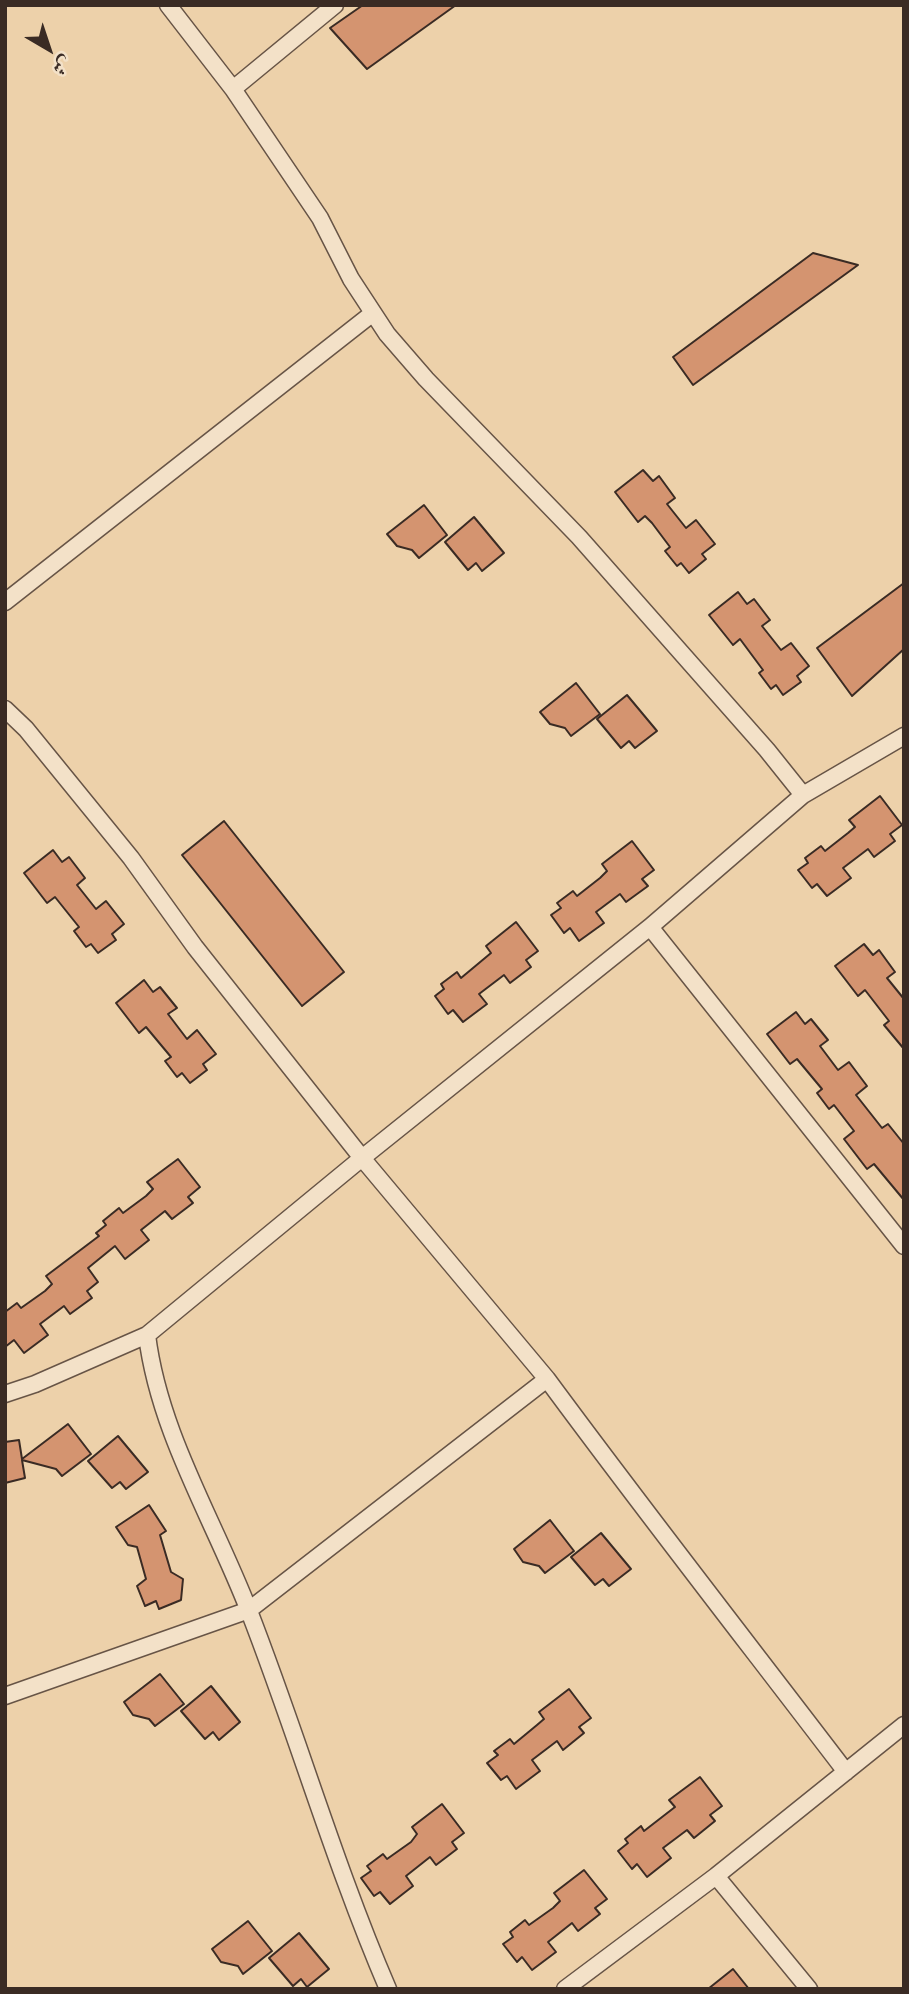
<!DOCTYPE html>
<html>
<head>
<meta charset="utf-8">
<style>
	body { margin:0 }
	#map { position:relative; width:909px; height:1994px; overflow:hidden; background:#edd1aa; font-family:"IM FELL French Canon",Amiri,serif }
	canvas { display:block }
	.frame { position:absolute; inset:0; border:7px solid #3a2b24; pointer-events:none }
	.north { position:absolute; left:14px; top:14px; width:70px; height:70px; -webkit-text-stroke:5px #f3e1c8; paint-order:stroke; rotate:141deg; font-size:19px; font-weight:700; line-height:28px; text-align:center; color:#3a2b24 }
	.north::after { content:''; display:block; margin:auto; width:24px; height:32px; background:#3a2b24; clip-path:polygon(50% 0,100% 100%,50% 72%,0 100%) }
</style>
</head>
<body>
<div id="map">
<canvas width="909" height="1994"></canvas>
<div class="frame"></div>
<div class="north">ش</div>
</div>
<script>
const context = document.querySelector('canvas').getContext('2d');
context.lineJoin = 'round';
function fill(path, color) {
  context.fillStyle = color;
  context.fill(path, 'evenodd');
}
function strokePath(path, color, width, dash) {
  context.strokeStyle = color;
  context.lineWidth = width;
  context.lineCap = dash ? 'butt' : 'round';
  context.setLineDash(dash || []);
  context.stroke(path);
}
const building = new Path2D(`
	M 363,5 L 456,5 L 367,69 L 330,28 Z
	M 813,253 L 858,265 L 693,385 L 673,357 Z
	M 643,470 L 653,481 L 659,476 L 675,498 L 667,504 L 686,528 L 696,520 L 715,544 L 702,554 L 706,559 L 689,573 L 681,563 L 677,566 L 665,551 L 670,547 L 652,523 L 645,516 L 638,522 L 615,492 Z
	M 424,505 L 447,535 L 419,558 L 412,550 L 397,546 L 387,534 Z
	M 474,517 L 504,553 L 482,571 L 476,563 L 468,570 L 445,542 Z
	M 904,583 L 904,649 L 852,696 L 817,648 Z
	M 738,592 L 747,604 L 754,599 L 770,620 L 762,626 L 781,650 L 791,643 L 809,666 L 797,676 L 801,682 L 783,695 L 776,685 L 771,689 L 759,673 L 763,670 L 740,639 L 733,645 L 709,615 Z
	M 576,683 L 600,714 L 571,736 L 565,728 L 550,724 L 540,712 Z
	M 627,695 L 657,731 L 635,748 L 629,741 L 621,748 L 597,719 Z
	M 880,796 L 902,825 L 890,834 L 895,841 L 874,857 L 868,849 L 843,868 L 851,878 L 827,896 L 817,884 L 812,888 L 798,870 L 808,863 L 805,858 L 821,846 L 825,851 L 848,833 L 855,827 L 849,820 Z
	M 224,821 L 344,972 L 302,1006 L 182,855 Z
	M 632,841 L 654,870 L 642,879 L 648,886 L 626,902 L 620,894 L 596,912 L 604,923 L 579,941 L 570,928 L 564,933 L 551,915 L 561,908 L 557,903 L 573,891 L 577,896 L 600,878 L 607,871 L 602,864 Z
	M 53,850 L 62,862 L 69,857 L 85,878 L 77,885 L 96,909 L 106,901 L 124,924 L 112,934 L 116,940 L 98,953 L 91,944 L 86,947 L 74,931 L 79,927 L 55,897 L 47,903 L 24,873 Z
	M 516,922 L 538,951 L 526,960 L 531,967 L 510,983 L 504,975 L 479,994 L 487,1004 L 463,1022 L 453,1010 L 448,1014 L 435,996 L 444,989 L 441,984 L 457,972 L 461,978 L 491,953 L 486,946 Z
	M 864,944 L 873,955 L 879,950 L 895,972 L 887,978 L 904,999 L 904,1049 L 884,1025 L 889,1021 L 865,990 L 858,996 L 835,966 Z
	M 144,980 L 153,992 L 160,987 L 177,1008 L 168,1014 L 187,1039 L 197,1030 L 216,1054 L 203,1064 L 207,1070 L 190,1083 L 182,1073 L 177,1077 L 165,1061 L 171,1057 L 146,1027 L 139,1033 L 116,1003 Z
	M 796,1012 L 805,1024 L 811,1019 L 828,1040 L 820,1046 L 838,1070 L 849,1062 L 867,1086 L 856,1095 L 882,1128 L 888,1124 L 904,1144 L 904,1200 L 874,1164 L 867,1169 L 844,1139 L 854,1131 L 834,1105 L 829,1109 L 817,1093 L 822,1089 L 797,1059 L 790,1064 L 767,1034 Z
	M 178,1159 L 200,1187 L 188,1197 L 193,1203 L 172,1219 L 165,1211 L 141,1230 L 149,1240 L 125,1259 L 115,1246 L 88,1268 L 98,1282 L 87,1291 L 92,1298 L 70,1314 L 64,1306 L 40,1324 L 48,1335 L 24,1353 L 14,1340 L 5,1347 L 5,1312 L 17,1303 L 21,1308 L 45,1291 L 52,1284 L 46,1276 L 99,1236 L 96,1233 L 106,1225 L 103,1221 L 119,1208 L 123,1213 L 146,1196 L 153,1189 L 147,1182 Z
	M 68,1424 L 91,1454 L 62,1476 L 56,1469 L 22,1460 L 25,1478 L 5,1483 L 5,1442 L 19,1440 L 22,1459 Z
	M 118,1436 L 148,1472 L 126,1489 L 120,1482 L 112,1488 L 88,1461 Z
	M 149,1505 L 166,1531 L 160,1535 L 171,1572 L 183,1579 L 181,1600 L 159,1609 L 156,1601 L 145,1606 L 137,1586 L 146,1579 L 137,1547 L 128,1545 L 116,1527 Z
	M 550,1520 L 574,1551 L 545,1573 L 539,1566 L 523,1562 L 514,1549 Z
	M 601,1533 L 631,1569 L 609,1586 L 603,1579 L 595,1585 L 571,1557 Z
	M 160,1674 L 184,1704 L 155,1726 L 149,1719 L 133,1715 L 124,1702 Z
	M 211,1686 L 240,1722 L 219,1740 L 213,1732 L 205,1739 L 181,1711 Z
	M 569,1689 L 591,1718 L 579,1727 L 584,1733 L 563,1750 L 557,1741 L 532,1760 L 540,1771 L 516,1789 L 507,1776 L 501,1780 L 487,1763 L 498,1755 L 494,1751 L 510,1739 L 514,1744 L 537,1725 L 544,1719 L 539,1712 Z
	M 700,1777 L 722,1806 L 710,1815 L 715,1821 L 694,1838 L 687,1830 L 663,1848 L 671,1858 L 647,1877 L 637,1864 L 632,1869 L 618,1851 L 628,1843 L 625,1839 L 641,1826 L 644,1831 L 675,1807 L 669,1800 Z
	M 442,1804 L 464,1833 L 452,1842 L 457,1849 L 436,1865 L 430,1857 L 406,1876 L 413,1886 L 390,1904 L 380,1892 L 374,1896 L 361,1878 L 371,1871 L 367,1866 L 383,1854 L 387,1859 L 411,1842 L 417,1834 L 412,1827 Z
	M 584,1870 L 607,1899 L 595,1908 L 600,1914 L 578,1931 L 572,1923 L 548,1942 L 556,1952 L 532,1970 L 522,1957 L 517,1962 L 503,1944 L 513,1937 L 510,1932 L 525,1920 L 529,1925 L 553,1908 L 560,1901 L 554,1893 Z
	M 248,1921 L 272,1951 L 243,1974 L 238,1966 L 221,1962 L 212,1949 Z
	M 299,1933 L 329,1969 L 307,1987 L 301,1979 L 293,1986 L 269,1958 Z
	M 733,1969 L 749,1989 L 708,1989 Z`);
fill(building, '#d49470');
strokePath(building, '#3a2b24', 2);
const minor = new Path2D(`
	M 168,5 L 233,89 L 320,218 L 351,279 L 387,334 L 426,379 L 579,537 L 767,750 L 803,795 L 904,736
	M 233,89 L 335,5
	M 5,602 L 373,313
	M 5,709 L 26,729 L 131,858 L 195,947 L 362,1158 L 547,1379 L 249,1610 L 5,1696
	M 650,927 L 904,1246
	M 547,1379 C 645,1512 746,1641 846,1772
	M 5,1394 L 35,1384 L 147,1335
	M 716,1876 L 809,1989
	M 388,1989 C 335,1866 298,1737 249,1611 C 214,1520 159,1433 147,1335 L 362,1158 L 650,927 L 803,795
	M 565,1989 L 716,1876 L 904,1725`);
strokePath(minor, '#675446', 19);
strokePath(minor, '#f3e1c8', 16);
</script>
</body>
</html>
